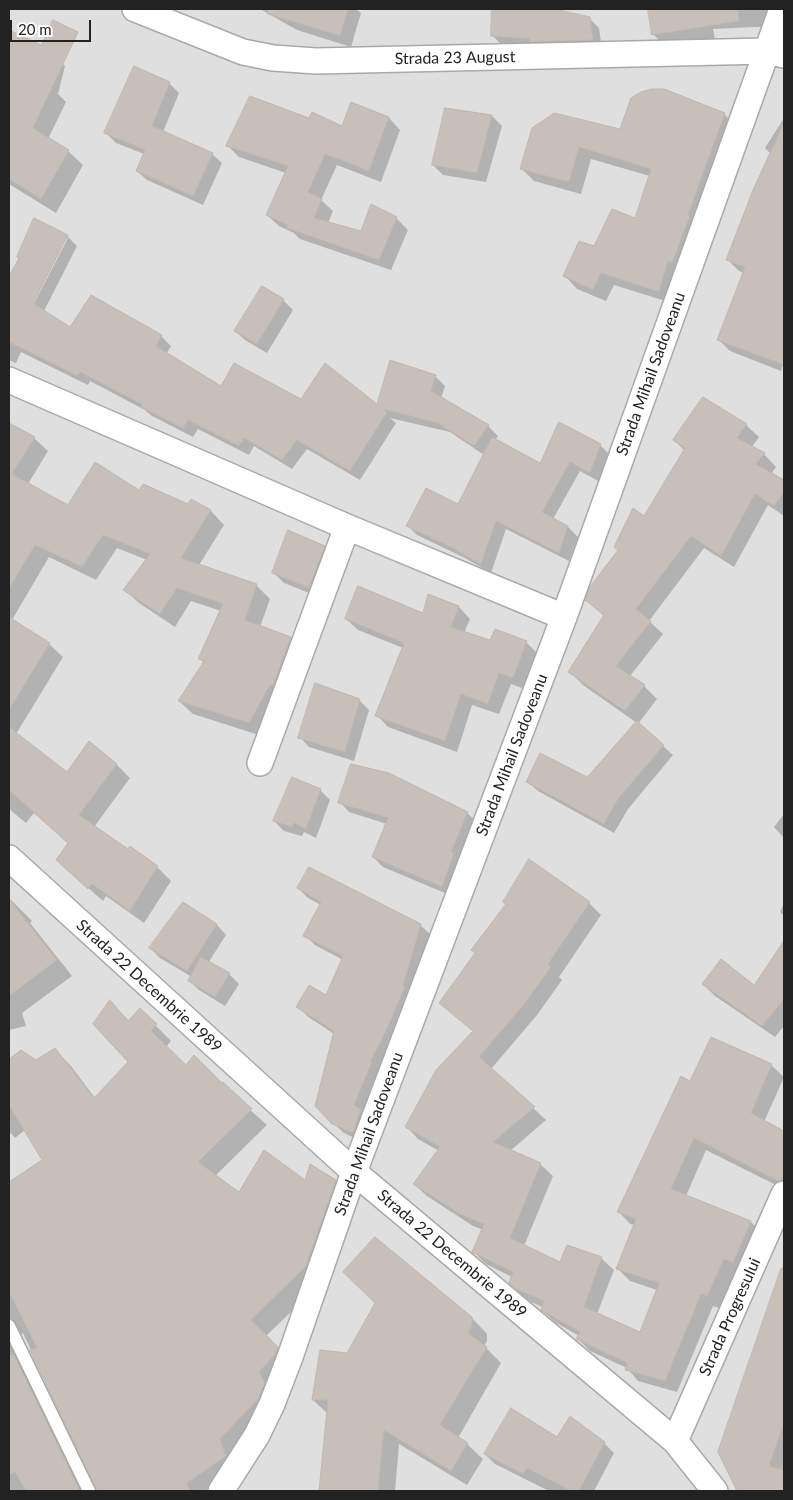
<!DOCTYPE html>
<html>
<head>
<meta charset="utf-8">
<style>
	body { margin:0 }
	#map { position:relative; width:793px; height:1500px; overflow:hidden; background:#f2efe9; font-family:Lato,sans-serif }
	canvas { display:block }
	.frame { position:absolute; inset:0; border:10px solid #222; pointer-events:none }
	.scale { position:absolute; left:10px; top:20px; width:81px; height:22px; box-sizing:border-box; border:2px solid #222; border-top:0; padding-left:6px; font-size:15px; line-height:18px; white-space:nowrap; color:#222; -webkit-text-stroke:4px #fff; paint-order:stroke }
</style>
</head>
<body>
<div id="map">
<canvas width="793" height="1500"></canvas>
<div class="frame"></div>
<div class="scale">20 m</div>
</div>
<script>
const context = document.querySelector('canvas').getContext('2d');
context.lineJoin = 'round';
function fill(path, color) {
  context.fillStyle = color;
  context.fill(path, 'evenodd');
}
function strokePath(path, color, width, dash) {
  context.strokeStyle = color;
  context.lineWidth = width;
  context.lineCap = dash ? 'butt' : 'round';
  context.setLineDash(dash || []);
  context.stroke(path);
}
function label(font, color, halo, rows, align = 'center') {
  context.font = font + ' Lato,sans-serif';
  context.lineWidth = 4;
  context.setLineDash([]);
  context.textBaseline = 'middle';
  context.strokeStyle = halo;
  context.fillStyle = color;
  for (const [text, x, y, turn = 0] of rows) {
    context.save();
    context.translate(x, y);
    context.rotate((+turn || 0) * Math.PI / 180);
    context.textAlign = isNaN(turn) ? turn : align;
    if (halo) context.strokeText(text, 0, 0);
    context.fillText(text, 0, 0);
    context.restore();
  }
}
fill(new Path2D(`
	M 9,9 L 784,9 L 784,1491 L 9,1491 Z`), '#e0dfdf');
fill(new Path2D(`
	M 260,9 L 356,9 L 361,13 L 351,47 L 297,30 Z
	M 493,9 L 550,9 L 589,18 L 599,28 L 602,50 L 502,45 L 492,35 Z
	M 649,9 L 776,9 L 777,26 L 713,29 L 715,39 L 666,47 L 653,34 Z
	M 9,31 L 50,51 L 65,66 L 58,94 L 66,102 L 48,139 L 68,151 L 83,165 L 56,213 L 9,184 Z
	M 169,83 L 179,93 L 163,132 L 212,154 L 222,163 L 203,205 L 147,180 L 137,171 L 144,154 L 116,143 L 106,133 Z
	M 352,104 L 389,118 L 400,130 L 381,182 L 337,165 L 321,200 L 333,211 L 328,223 L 362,232 L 396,218 L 408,230 L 391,270 L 300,239 L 294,233 L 279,226 L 267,215 L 286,173 L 239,157 L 228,146 L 310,120 L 343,128 Z
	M 446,110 L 492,116 L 502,126 L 486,182 L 443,175 L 433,165 Z
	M 724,114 L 737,127 L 672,303 L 614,285 L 606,301 L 577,289 L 565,276 L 595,247 L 635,220 L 650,176 L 591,159 L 581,194 L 534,181 L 521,168 L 620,130 Z
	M 784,118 L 784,361 L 781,371 L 730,351 L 718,339 L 744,273 L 739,271 L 727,259 L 771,154 L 765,148 Z
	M 67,236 L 77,246 L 44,311 L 71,329 L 161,336 L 171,346 L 166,354 L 221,388 L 302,401 L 377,406 L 435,376 L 445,386 L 441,399 L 488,426 L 498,436 L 495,440 L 540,465 L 600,445 L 610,455 L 600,482 L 580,471 L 553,519 L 568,527 L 578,537 L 569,561 L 506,529 L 491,573 L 465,558 L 417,535 L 407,525 L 459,505 L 484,455 L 450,432 L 390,418 L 396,423 L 360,480 L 307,449 L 292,469 L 254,446 L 249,455 L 198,429 L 193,437 L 152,416 L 145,410 L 90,381 L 88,385 L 21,352 L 16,363 L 9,360 L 9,280 L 20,258 ZM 65,238 L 68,238 L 31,309 L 29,308 Z
	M 262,287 L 283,300 L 293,310 L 267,353 L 245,340 L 235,331 Z
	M 9,425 L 34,438 L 48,451 L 28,484 L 69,506 L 139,491 L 188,506 L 191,501 L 211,511 L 224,525 L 199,565 L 256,585 L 270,599 L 260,627 L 290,638 L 304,652 L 262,736 L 193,714 L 179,701 L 204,663 L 200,659 L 221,611 L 191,601 L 175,627 L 139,603 L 125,590 L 147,560 L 117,548 L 96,580 L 49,557 L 12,620 L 49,644 L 63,657 L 16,734 L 67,774 L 116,764 L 130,778 L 94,827 L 128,851 L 157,867 L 171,881 L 144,923 L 106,896 L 103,901 L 71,873 L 69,844 L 34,813 L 26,823 L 9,809 Z
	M 746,425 L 759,437 L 751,448 L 764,454 L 776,467 L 771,474 L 784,482 L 784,516 L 768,505 L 734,567 L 704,548 L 649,621 L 663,634 L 630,676 L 644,686 L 657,699 L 638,724 L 673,755 L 628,809 L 614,833 L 538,791 L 528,782 L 587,779 L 637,723 L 583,685 L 570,672 L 604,616 L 587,600 L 644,518 L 685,451 L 674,440 Z
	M 324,547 L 334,557 L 319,597 L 284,583 L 274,573 Z
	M 429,596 L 459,607 L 470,619 L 464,633 L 491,642 L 526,642 L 538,654 L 525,689 L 511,684 L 499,714 L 472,705 L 457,752 L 388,727 L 377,715 L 403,648 L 358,630 L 346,619 L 424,615 Z
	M 359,700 L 369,710 L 354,761 L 309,747 L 300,737 Z
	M 320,790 L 330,800 L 316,838 L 304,832 L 302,836 L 284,831 L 274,821 Z
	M 340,802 L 467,813 L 477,822 L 452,896 L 383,867 L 373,857 L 387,824 L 349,812 Z
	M 784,814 L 784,838 L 774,827 Z
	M 298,888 L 420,925 L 430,934 L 412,996 L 363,1142 L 344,1133 L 333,1123 L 334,1034 L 307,1016 L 298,1006 L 326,997 L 343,960 L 315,945 L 305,935 L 321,905 L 308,898 Z
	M 9,898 L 32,921 L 30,923 L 72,976 L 22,1013 L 26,1026 L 9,1030 Z
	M 589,903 L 601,915 L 559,977 L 562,980 L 537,1015 L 491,1069 L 546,1120 L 510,1151 L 540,1164 L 553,1176 L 524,1246 L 561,1263 L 601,1258 L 614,1270 L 597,1314 L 640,1333 L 657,1290 L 630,1281 L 618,1269 L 635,1225 L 630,1224 L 618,1211 L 691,1082 L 771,1065 L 784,1077 L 764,1122 L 784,1132 L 784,1189 L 706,1150 L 686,1196 L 751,1222 L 763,1234 L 737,1271 L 719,1308 L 713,1306 L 677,1392 L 638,1381 L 627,1368 L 590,1351 L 578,1339 L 579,1336 L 555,1322 L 542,1310 L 543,1307 L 531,1302 L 522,1295 L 510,1283 L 512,1277 L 486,1264 L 474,1252 L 483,1230 L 473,1226 L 427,1196 L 414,1184 L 439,1151 L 418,1139 L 406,1126 L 474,1032 L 441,1003 Z
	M 784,903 L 784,916 L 780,912 Z
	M 183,904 L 217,925 L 226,935 L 208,963 L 229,974 L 239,984 L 225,1006 L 199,990 L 189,980 L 192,977 L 160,958 L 150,948 Z
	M 784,943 L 784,1026 L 775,1037 L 715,996 L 703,984 L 754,987 Z
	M 110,1002 L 129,1021 L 140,1010 L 171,1041 L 166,1047 L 186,1067 L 222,1085 L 267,1125 L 215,1176 L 239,1194 L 305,1182 L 335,1181 L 351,1197 L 322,1282 L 266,1336 L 293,1364 L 213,1491 L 98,1491 L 23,1333 L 17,1338 L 88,1491 L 27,1491 L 26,1490 L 9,1491 L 9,1183 L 43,1160 L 25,1130 L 15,1138 L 9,1131 L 9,1060 L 21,1051 L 36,1062 L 55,1050 L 71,1066 L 95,1098 L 130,1062 Z
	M 784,1263 L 784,1491 L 738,1491 L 719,1452 Z
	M 472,1318 L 487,1334 L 487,1341 L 484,1346 L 501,1363 L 458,1438 L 467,1444 L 483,1459 L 467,1485 L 399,1444 L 395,1491 L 320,1491 L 328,1414 L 313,1400 L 348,1355 Z
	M 558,1439 L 604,1443 L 614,1453 L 594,1491 L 549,1491 L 495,1464 L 485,1454 Z`), '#0003');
const building = new Path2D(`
	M 268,9 L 348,9 L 340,36 L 268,14 Z
	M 492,9 L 555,9 L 590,17 L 593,40 L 529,42 L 530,39 L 491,36 Z
	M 648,9 L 738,9 L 739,21 L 652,35 Z
	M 53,20 L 78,32 L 33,128 L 69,150 L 41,199 L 9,179 L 9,30 L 41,45 Z
	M 134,66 L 170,82 L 152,126 L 213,153 L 193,196 L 136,171 L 145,150 L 104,133 Z
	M 652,89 L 664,89 L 725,113 L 688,215 L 690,216 L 672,263 L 668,261 L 659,292 L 601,273 L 593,290 L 563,276 L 579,241 L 594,246 L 612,209 L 635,218 L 651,169 L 579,147 L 569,182 L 520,169 L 532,128 L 554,113 L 620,129 L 631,98 L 641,92 Z
	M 250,96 L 309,118 L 312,112 L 342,126 L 351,102 L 389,117 L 369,171 L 325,154 L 308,192 L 322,199 L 314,218 L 361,231 L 371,204 L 397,217 L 379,260 L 287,228 L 288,225 L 266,215 L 288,166 L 226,146 Z
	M 445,108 L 492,115 L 477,173 L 432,165 Z
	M 784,123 L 784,365 L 717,340 L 745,267 L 726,260 L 753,190 Z
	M 34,218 L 68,235 L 33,303 L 70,327 L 91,295 L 162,335 L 156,346 L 221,386 L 234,363 L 301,399 L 325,363 L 377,404 L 390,360 L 436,375 L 431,391 L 489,425 L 474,446 L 438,423 L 383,409 L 387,412 L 350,471 L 297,440 L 282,460 L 244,438 L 239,446 L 188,420 L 183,428 L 141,407 L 142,404 L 80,372 L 77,376 L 9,342 L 9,277 L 19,258 L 17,257 Z
	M 262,286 L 284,299 L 257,344 L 234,331 Z
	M 703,397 L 747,424 L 737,438 L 765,453 L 756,464 L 784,480 L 784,492 L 774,506 L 755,494 L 721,556 L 691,536 L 636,609 L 651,621 L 616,666 L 645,685 L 625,711 L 568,672 L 604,615 L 585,600 L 590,587 L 618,550 L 614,547 L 633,508 L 644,516 L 685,448 L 673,440 Z
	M 559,422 L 601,444 L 590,473 L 570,462 L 542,512 L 568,526 L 559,553 L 496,521 L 481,564 L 457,551 L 457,550 L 406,526 L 426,488 L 458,504 L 492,437 L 540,463 Z
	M 9,423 L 35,437 L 12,474 L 68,505 L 95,462 L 139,490 L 143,484 L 188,504 L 191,499 L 211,510 L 181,558 L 257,584 L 245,620 L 291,637 L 273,686 L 270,685 L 249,723 L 178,701 L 204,661 L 198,659 L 223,604 L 177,588 L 160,614 L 123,590 L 150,554 L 103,535 L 82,567 L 35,545 L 9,589 Z
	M 288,530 L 325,546 L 309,588 L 272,573 Z
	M 358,586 L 423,613 L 428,594 L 459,606 L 451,627 L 490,640 L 495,629 L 527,641 L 513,678 L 499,673 L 488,704 L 461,694 L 445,741 L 375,716 L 404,643 L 345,619 Z
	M 9,617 L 50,643 L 9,710 Z
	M 315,683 L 360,699 L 345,752 L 298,738 Z
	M 637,721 L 664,745 L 618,799 L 604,824 L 526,782 L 540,753 L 587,777 Z
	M 9,727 L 67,772 L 89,741 L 117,764 L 79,815 L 128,849 L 130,846 L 158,866 L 130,911 L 92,884 L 88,889 L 56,860 L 68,843 L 9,790 Z
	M 351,764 L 389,773 L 468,812 L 451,852 L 454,853 L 442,887 L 372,857 L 388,818 L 338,803 Z
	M 292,777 L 321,789 L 306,829 L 294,823 L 292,827 L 273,821 Z
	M 529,859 L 590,902 L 548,964 L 551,967 L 525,1003 L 479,1057 L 535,1107 L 493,1142 L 541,1163 L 510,1238 L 560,1262 L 567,1245 L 602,1257 L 584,1307 L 640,1332 L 659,1283 L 616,1269 L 636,1219 L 617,1212 L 681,1076 L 690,1081 L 711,1037 L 772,1064 L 751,1113 L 784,1131 L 784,1180 L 778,1181 L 694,1138 L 671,1189 L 751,1221 L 733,1263 L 724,1259 L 707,1296 L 701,1294 L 665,1381 L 625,1370 L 627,1363 L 576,1339 L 580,1332 L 541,1310 L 544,1301 L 518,1290 L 509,1283 L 513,1272 L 472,1252 L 484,1224 L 460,1214 L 413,1184 L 440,1147 L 405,1127 L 436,1070 L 473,1031 L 439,1003 L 475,953 L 471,950 L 506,904 L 503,902 Z
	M 309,867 L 421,924 L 403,986 L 405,987 L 382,1040 L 370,1061 L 372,1062 L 354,1105 L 361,1109 L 353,1133 L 332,1124 L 315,1106 L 334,1031 L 296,1007 L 309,985 L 326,995 L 343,956 L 303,936 L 321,902 L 297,888 Z
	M 9,899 L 57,960 L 9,996 Z
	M 183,902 L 217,924 L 187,971 L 149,948 Z
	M 784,941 L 784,999 L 762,1026 L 702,984 L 721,959 L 754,985 Z
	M 201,957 L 230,973 L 215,997 L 188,981 Z
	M 110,1000 L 128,1021 L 140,1008 L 157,1024 L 151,1031 L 186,1065 L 194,1055 L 222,1083 L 223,1082 L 252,1109 L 198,1162 L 239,1192 L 264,1150 L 305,1180 L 310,1164 L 336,1180 L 306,1266 L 251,1320 L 278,1347 L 275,1355 L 259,1372 L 265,1382 L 259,1398 L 220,1439 L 226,1456 L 187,1483 L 190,1491 L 97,1491 L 30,1350 L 37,1348 L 9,1292 L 9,1182 L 42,1160 L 9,1105 L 9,1059 L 21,1050 L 36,1060 L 55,1048 L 94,1098 L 128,1062 L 93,1024 Z
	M 375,1237 L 472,1317 L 472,1325 L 468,1333 L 487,1347 L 440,1425 L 468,1443 L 451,1471 L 384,1430 L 378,1491 L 319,1491 L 328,1400 L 312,1400 L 320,1350 L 347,1353 L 375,1303 L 343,1272 Z
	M 781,1269 L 784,1270 L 784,1423 L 769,1466 L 784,1470 L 784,1491 L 737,1491 L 718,1452 Z
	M 14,1355 L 80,1491 L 26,1491 L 15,1472 L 9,1475 L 9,1356 Z
	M 511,1408 L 557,1437 L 570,1416 L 605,1442 L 579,1491 L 571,1491 L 527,1468 L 523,1474 L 484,1454 Z`);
fill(building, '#c7bfb8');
strokePath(building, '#c4b6ab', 1);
const service = new Path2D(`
	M 9,1326 L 89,1491`);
const minor = new Path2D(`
	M 135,9 L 243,52 L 273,58 L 316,61 L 767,51 L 784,55
	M 9,380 L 347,527 L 564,617
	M 260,763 L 347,527
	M 9,858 L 354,1172 L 675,1441 L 715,1491
	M 675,1441 L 784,1194
	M 221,1491 L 257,1435 L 272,1404 L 290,1357 L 354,1172 L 564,617 L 782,9`);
strokePath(service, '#a9a9a9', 15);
strokePath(minor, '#a9a9a9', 28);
strokePath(service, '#fff', 12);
strokePath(minor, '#fff', 25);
label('16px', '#222', '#fff', [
	["Strada 23 August",455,58,-1],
	["Strada Mihail Sadoveanu",651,374,-70],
	["Strada Mihail Sadoveanu",512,755,-69],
	["Strada 22 Decembrie 1989",149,986,42],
	["Strada Mihail Sadoveanu",369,1134,-70],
	["Strada 22 Decembrie 1989",452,1254,40],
	["Strada Progresului",730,1317,-66]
]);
</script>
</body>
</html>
